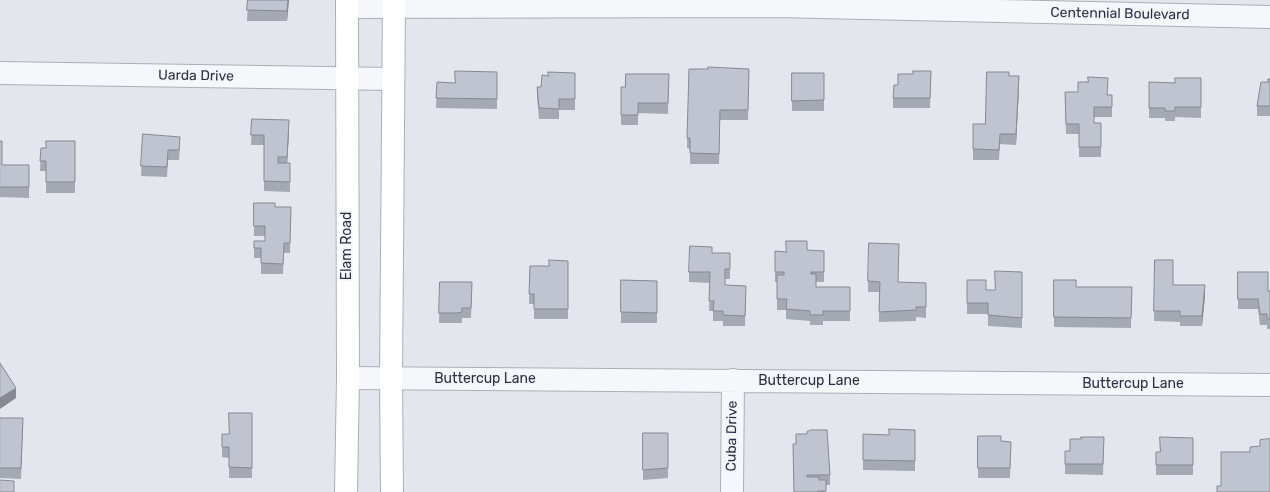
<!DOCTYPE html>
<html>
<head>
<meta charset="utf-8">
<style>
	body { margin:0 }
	canvas { display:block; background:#e3e6ec }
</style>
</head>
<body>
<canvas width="1270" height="492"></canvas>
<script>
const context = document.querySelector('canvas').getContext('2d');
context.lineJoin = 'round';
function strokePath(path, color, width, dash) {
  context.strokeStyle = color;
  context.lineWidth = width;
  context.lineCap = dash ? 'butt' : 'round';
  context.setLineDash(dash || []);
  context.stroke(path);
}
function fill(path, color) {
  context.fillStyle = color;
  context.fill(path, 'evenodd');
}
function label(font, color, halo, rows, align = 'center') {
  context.font = font + ' Rubik,sans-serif';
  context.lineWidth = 3.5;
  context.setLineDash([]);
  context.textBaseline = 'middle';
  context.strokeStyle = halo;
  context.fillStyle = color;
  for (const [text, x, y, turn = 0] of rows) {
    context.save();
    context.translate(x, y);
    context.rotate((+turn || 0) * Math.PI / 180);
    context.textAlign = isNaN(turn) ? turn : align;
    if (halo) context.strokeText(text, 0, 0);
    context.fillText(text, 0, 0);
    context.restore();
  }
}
const street = new Path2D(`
	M 347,7 L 775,6 L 1270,17
	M 0,73 L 393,79
	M 348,378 L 1270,385
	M 732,492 L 733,380`);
const secondary = new Path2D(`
	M 346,492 L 348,378 L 347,0
	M 392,492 L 391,379 L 394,0`);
strokePath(street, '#abafba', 24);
strokePath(secondary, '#abafba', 24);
strokePath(street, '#f6f7fa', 22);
strokePath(secondary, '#fff', 22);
fill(new Path2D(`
	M 248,0 L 289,0 L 287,21 L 247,21 Z
	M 749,69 L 748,120 L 720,120 L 719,164 L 690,164 L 690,149 L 687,148 L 687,138 Z
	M 931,71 L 930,108 L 893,108 L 893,98 L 898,85 L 913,74 Z
	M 497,72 L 497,109 L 436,108 L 437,82 L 455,83 Z
	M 575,73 L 575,110 L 559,110 L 559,119 L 539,119 L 537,97 L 537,87 L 541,87 L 548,76 Z
	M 792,73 L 824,73 L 824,111 L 792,111 Z
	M 669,74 L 668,114 L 638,113 L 638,125 L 621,125 L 621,87 L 625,87 Z
	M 1009,76 L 1019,87 L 1016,145 L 1000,144 L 999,160 L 973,160 L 973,124 L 985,124 Z
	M 1201,78 L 1201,118 L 1175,117 L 1175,121 L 1165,121 L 1165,118 L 1149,118 L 1149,82 L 1175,83 Z
	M 1270,79 L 1270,116 L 1257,116 L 1257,106 Z
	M 1065,92 L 1078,92 L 1112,95 L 1112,117 L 1094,117 L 1094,123 L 1101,123 L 1101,157 L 1079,157 L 1079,134 L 1066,134 Z
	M 252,119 L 289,130 L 287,163 L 290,163 L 290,192 L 264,191 L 264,145 L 251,145 Z
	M 143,134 L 180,147 L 179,160 L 168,160 L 167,177 L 141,176 Z
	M 0,141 L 2,165 L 29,165 L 29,198 L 0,197 Z
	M 75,141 L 75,193 L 46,193 L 46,171 L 40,171 L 41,148 L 46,148 Z
	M 254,203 L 275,207 L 291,207 L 290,253 L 284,253 L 283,274 L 261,274 L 261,258 L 254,258 L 254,248 L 265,241 L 265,236 L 254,236 Z
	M 807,250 L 824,251 L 824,282 L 816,282 L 816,287 L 850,287 L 850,321 L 823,321 L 823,325 L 810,325 L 810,321 L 786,319 L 786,310 L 777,310 L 777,282 L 775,282 L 775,251 L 786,252 Z
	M 712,253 L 730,253 L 730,279 L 725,279 L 725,285 L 746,286 L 745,326 L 723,326 L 723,321 L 713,321 L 713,311 L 709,311 L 710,283 L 689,282 L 689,272 Z
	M 1155,260 L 1173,285 L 1205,296 L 1202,326 L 1180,326 L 1180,322 L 1154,321 Z
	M 568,261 L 568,319 L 534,319 L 534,304 L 529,304 L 530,266 L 549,266 Z
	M 1022,272 L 1022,328 L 988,326 L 988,314 L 967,314 L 967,280 L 986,290 L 995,290 Z
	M 1238,272 L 1268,291 L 1270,291 L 1270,329 L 1267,329 L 1267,325 L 1260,325 L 1258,309 L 1238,309 Z
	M 621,280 L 657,281 L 657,323 L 621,323 Z
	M 1054,280 L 1076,287 L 1132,287 L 1131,328 L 1054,327 Z
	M 868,281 L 898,282 L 926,293 L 926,318 L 916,317 L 916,321 L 879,322 L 879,292 L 868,292 Z
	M 440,282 L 472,293 L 471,318 L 462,318 L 462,323 L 439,323 Z
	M 252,413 L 252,478 L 229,478 L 229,458 L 222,457 L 222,434 L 229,434 Z
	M 0,418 L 23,428 L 21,479 L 0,478 Z
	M 915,430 L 915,471 L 863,470 L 863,434 L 889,435 Z
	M 643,433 L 668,433 L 668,478 L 643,480 Z
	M 807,434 L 830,475 L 830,485 L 826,485 L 826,492 L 794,492 L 793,444 L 796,444 Z
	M 978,436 L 1001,441 L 1011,442 L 1010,478 L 978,478 Z
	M 1104,437 L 1103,475 L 1065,474 L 1065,451 L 1070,451 L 1081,439 Z
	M 1193,438 L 1193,475 L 1156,475 L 1156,452 L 1160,452 Z`), '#a5a9b3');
fill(new Path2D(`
	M 288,0 L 289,0 L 287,21 L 287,11 Z
	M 1019,76 L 1019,87 L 1016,145 L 1016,134 Z
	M 289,120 L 289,130 L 287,168 L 287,157 Z
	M 1205,285 L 1205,296 L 1202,326 L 1202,316 Z
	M 16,388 L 16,398 L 0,409 L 0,398 Z`), '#868992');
const building = new Path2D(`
	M 248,0 L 288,0 L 287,11 L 247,10 Z
	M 708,67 L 749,69 L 748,110 L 720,110 L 719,154 L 690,153 L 690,138 L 687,138 L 689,69 L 708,69 Z
	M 455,71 L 497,72 L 497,99 L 436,98 L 437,82 L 455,83 Z
	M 913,71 L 931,71 L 930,98 L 893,98 L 894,85 L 898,85 L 898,74 L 913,74 Z
	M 548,72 L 575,73 L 575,99 L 559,99 L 559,109 L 539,108 L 537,87 L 541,87 L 542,75 L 548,76 Z
	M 987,72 L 1009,72 L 1009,76 L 1019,76 L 1016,134 L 1000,134 L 999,150 L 973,149 L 973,124 L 985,124 Z
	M 792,73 L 824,73 L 824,100 L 792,101 Z
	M 626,74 L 669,74 L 668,103 L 638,103 L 638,115 L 621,115 L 621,87 L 625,87 Z
	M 1088,77 L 1108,78 L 1107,95 L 1112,95 L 1112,107 L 1094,107 L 1094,123 L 1101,123 L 1101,147 L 1079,147 L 1079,124 L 1066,124 L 1065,92 L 1078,92 L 1078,82 L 1088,82 Z
	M 1175,78 L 1201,78 L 1201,107 L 1175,107 L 1175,111 L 1165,111 L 1165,108 L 1149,108 L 1149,82 L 1175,83 Z
	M 1268,79 L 1270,79 L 1270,106 L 1257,106 L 1261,82 L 1268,82 Z
	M 252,119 L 289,120 L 287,157 L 278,157 L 278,163 L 290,163 L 290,182 L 264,181 L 264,135 L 251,135 Z
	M 143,134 L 180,137 L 179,150 L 168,150 L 167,167 L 141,166 Z
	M 0,141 L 2,141 L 2,165 L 29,165 L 29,187 L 0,187 Z
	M 46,141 L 75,141 L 75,182 L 46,182 L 46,161 L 40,161 L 41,148 L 46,148 Z
	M 254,203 L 275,203 L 275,207 L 291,207 L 290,243 L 284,243 L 283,264 L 261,263 L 261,248 L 254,248 L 254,241 L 265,241 L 265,226 L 254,226 Z
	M 786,241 L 807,241 L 807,250 L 824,251 L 824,272 L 811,272 L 811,274 L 816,274 L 816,287 L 850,287 L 850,311 L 823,311 L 823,315 L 810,315 L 810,311 L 786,309 L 787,299 L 777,299 L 777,275 L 784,275 L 784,272 L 775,272 L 775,251 L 786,252 Z
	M 869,243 L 899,244 L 898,282 L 926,283 L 926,307 L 916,307 L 916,310 L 879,312 L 880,282 L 868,281 Z
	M 690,246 L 712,247 L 712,253 L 730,253 L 730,269 L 725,269 L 725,285 L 746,286 L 745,316 L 723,315 L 723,311 L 713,311 L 714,301 L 709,301 L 710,272 L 689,272 Z
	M 549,260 L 568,261 L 568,309 L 534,309 L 534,294 L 529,294 L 530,266 L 549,266 Z
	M 1155,260 L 1173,260 L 1173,285 L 1205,285 L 1202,316 L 1180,316 L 1180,311 L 1154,311 Z
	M 995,271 L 1022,272 L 1022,318 L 988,315 L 988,303 L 967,303 L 967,280 L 986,280 L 986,290 L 995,290 Z
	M 1238,272 L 1268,272 L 1268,291 L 1270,291 L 1270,319 L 1267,319 L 1267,314 L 1260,314 L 1258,299 L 1238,299 Z
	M 621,280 L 657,281 L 657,313 L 621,312 Z
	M 1054,280 L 1076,280 L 1076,287 L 1132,287 L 1131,318 L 1054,317 Z
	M 440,282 L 472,282 L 471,308 L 462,308 L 462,312 L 457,313 L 439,313 Z
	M 0,363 L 16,388 L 0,398 Z
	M 229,413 L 252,413 L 252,468 L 229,467 L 229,447 L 222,447 L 222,434 L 229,434 Z
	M 0,418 L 23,418 L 21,468 L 0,468 Z
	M 889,429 L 915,430 L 915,461 L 863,460 L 863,434 L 889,435 Z
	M 811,430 L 827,430 L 830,475 L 807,475 L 807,477 L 819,477 L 819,480 L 826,480 L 826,491 L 818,491 L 818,492 L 794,492 L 793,444 L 796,444 L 796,434 L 807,434 L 807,432 Z
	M 643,433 L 668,433 L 668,468 L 643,470 Z
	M 978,436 L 1001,436 L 1001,441 L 1011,442 L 1010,468 L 978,468 Z
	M 1081,437 L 1104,437 L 1103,464 L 1065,464 L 1065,451 L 1070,451 L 1070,439 L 1081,439 Z
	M 1160,437 L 1193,438 L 1193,465 L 1156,465 L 1156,452 L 1160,452 Z
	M 1270,439 L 1270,492 L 1217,492 L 1217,486 L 1221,486 L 1221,452 L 1250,452 L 1250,447 L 1260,446 L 1260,440 Z
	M 0,480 L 14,481 L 14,492 L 0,492 Z`);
fill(building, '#c0c4d0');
strokePath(building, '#868992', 1);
label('14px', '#293047', '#f3f5f9', [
	["Centennial Boulevard",1120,14,1],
	["Uarda Drive",196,76,1],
	["Elam Road",347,246,-90],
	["Buttercup Lane",485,379],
	["Buttercup Lane",809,381],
	["Buttercup Lane",1133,384],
	["Cuba Drive",732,436,-89]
]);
</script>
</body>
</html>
